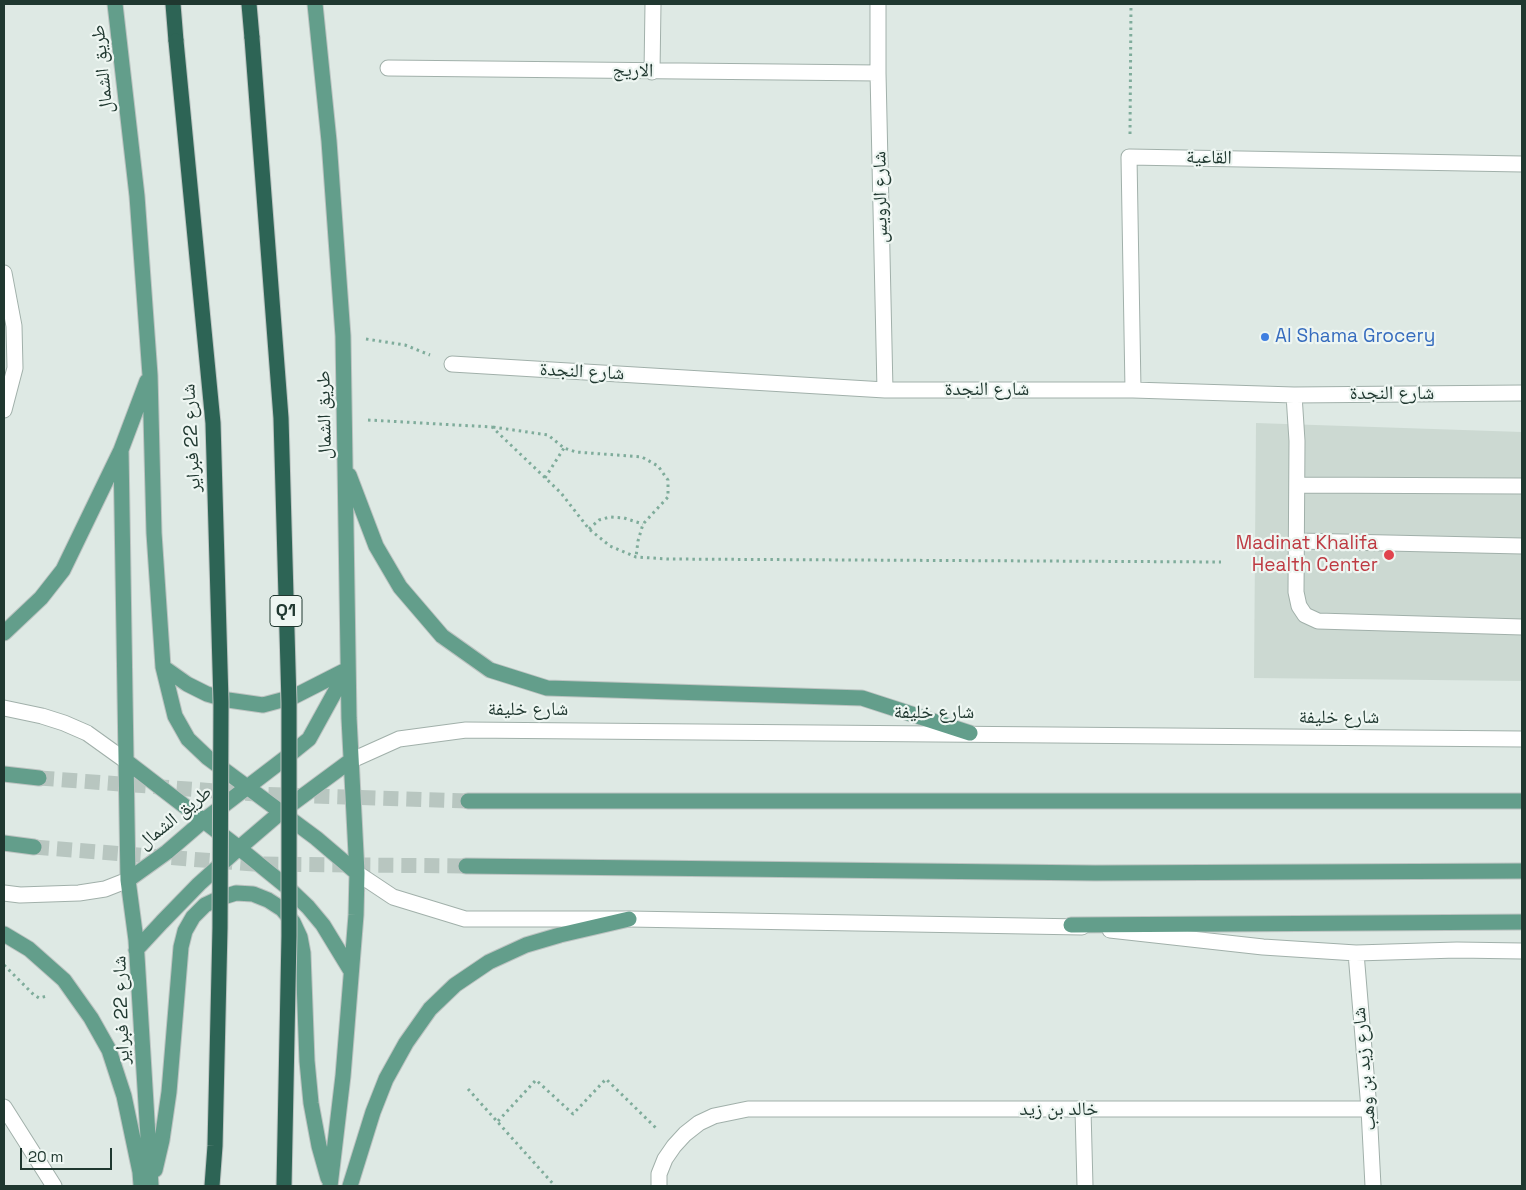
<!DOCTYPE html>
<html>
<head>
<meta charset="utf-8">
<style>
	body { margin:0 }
	#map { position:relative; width:1526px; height:1190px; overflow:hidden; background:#dee9e4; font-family:"Space Grotesk",sans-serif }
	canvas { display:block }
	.frame { position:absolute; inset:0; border:5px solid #203830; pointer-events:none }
	.scale { position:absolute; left:20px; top:1148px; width:92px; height:22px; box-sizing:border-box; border:2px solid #203830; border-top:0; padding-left:6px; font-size:15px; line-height:18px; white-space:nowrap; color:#203830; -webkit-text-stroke:4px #eef6f2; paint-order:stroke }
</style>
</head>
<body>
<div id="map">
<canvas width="1526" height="1190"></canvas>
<div class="frame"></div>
<div class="scale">20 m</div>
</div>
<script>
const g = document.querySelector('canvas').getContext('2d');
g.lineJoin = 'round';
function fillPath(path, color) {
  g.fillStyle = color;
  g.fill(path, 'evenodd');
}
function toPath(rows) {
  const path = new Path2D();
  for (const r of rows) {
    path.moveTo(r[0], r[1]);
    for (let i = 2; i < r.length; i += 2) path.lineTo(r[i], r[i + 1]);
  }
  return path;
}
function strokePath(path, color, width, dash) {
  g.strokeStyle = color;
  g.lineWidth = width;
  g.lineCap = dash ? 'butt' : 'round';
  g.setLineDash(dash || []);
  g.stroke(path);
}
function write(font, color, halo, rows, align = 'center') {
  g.font = font + ' "Space Grotesk","Noto Naskh Arabic",sans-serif';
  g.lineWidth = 4.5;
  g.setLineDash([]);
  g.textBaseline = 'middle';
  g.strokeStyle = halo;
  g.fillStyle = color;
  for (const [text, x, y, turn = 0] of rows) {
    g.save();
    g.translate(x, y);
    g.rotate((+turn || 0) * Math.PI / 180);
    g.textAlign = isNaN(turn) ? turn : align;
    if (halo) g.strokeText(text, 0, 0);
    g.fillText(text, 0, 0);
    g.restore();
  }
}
fillPath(toPath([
	[1256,423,1522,432,1522,681,1254,678]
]), '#ccd9d2');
strokePath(toPath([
	[39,778,256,794,468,801],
	[34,847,254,864,466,866]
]), '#b8c6c0', 15, [15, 8]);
const minor = toPath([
	[878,4,878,73,885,390],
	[388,68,878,73],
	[652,72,653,4],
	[4,273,14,326,15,368,4,410],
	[452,364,885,390,1133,390,1294,395,1522,393],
	[1133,390,1129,157,1522,164],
	[1294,395,1297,441,1296,592,1299,606,1305,615,1318,621,1522,627],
	[1298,485,1522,486],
	[1298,541,1522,546],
	[4,708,42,716,64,723,87,733,126,761],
	[350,761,399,739,466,730,1522,739],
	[357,873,393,897,465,919,629,919,1082,927],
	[4,893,20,895,79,893,105,889,128,880],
	[1110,930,1263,947,1356,953,1457,950,1522,951],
	[1356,953,1369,1109,1373,1186],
	[4,1107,54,1186],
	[1083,1110,1085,1186],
	[659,1186,659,1174,665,1159,674,1146,685,1134,699,1123,714,1116,748,1109,1369,1109]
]);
const major = toPath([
	[115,4,137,196,150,375,154,533,163,667,175,716,188,739,208,758,316,838,357,873],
	[315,4,329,141,343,336,349,718,357,873,356,915,343,1076,330,1186],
	[121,450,128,880,136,940,151,1186],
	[349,475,376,546,400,587,442,636,490,670,547,688,862,698,970,733],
	[4,633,41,598,63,570,121,450,147,381],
	[163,667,187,684,207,694,228,700,263,705,293,697,348,669],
	[126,761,239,848,287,887,308,907,323,925,351,971],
	[4,774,39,778],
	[468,801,1522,801],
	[4,843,34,847],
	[466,866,1095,873,1522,871],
	[128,880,167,852,203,821,288,756,309,739,347,670],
	[1071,925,1522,922],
	[4,934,29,949,64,980,91,1018,109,1050,124,1096,140,1172,141,1185],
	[136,950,162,922,199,884,239,848,281,812,350,761],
	[155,1170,162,1140,169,1092,181,947,185,931,193,917,205,905,220,898,236,893,253,894,268,900,282,909,293,922,300,937,303,953,307,1061,311,1103,319,1146,328,1178],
	[350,1186,373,1112,386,1079,406,1043,430,1009,455,985,489,962,526,945,560,935,629,919]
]);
const highway = toPath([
	[173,4,176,41],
	[249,4,252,38]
]);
strokePath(minor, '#a1b0aa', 17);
strokePath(major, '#bcc3c1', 17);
strokePath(highway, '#bcc3c1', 17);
strokePath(toPath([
	[1130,134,1131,4],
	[366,339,405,345,430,355],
	[368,420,492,427,561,493,589,529,610,546,636,557,668,559,1221,562],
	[493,427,548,435,564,448,576,452,642,457,658,466,668,480,668,497,643,524,638,541,636,557],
	[545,478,564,448],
	[589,529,599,520,610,517,624,518,643,524],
	[4,965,34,995,39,998,47,996],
	[468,1089,555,1186],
	[498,1121,536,1080,573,1114,606,1079,657,1129]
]), '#7fac9b', 3, [2.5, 4]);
strokePath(minor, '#fff', 15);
strokePath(major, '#639e8b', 15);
strokePath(highway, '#2d6455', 15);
const highwayBridge = toPath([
	[252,38,281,418,289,703,289,936,284,1186],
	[176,41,213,423,221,702,220,928,215,1146,212,1186]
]);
strokePath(highwayBridge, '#bcc3c1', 17, []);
strokePath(highwayBridge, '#2d6455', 15);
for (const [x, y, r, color] of [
	[1265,337,5,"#3f7fe0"],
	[1389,555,6,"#e0444e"]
]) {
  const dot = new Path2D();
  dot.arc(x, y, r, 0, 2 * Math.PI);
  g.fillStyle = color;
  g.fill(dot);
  strokePath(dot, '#eef6f2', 2);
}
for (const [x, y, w] of [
	[286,611,32]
]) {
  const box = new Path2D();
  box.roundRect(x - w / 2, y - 15.5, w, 31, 4);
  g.fillStyle = '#eef6f2';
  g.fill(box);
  strokePath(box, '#203830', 1);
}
write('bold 18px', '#203830', null, [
	["Q1",286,611]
]);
write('19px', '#203830', '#eef6f2', [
	["طريق الشمال",103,69,-96],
	["الاريج",633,71,1],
	["القاعية",1209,158,1],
	["شارع الرويس",881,197,-91],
	["شارع النجدة",582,372,3],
	["شارع النجدة",987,390],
	["شارع النجدة",1392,394],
	["طريق الشمال",325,415,-91],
	["شارع 22 فبراير",192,438,-93],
	["شارع خليفة",528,710],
	["شارع خليفة",934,713],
	["شارع خليفة",1339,718],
	["طريق الشمال",175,818,-39],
	["شارع 22 فبراير",122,1010,-92],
	["شارع زيد بن وهب",1365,1069,-95],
	["خالد بن زيد",1059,1110]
]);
write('19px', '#366cbe', '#eef6f2', [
	["Al Shama Grocery",1275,337]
], 'left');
write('19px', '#be3a42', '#eef6f2', [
	["Madinat Khalifa",1378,544],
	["Health Center",1378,566]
], 'right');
</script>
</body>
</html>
